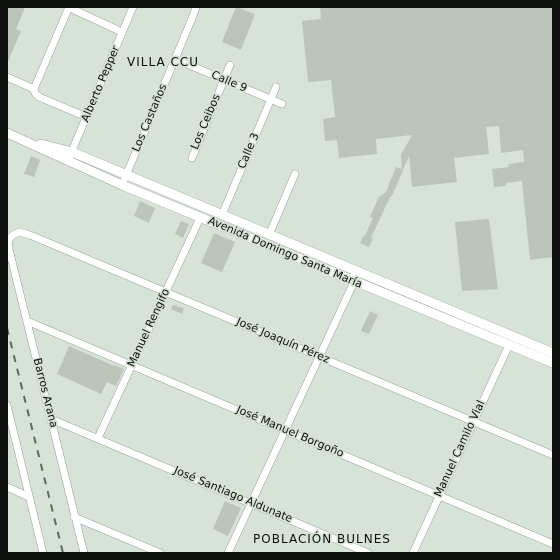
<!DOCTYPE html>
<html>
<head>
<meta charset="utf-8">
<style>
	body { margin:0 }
	#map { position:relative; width:560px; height:560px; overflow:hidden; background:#d8e3d7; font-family:"DejaVu Sans",sans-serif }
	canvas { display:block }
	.frame { position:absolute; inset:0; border:8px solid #0e110d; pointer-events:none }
</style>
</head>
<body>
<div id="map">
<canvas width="560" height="560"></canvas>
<div class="frame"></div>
</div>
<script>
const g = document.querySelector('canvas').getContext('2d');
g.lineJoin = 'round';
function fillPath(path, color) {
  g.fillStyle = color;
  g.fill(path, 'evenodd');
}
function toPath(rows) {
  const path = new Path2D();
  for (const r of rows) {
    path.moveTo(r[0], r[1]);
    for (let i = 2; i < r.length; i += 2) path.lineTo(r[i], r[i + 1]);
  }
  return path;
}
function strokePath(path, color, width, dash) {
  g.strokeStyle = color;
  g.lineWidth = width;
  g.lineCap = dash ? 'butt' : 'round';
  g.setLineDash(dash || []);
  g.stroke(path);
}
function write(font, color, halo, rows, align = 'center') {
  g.font = font + ' "DejaVu Sans",sans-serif';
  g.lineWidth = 3.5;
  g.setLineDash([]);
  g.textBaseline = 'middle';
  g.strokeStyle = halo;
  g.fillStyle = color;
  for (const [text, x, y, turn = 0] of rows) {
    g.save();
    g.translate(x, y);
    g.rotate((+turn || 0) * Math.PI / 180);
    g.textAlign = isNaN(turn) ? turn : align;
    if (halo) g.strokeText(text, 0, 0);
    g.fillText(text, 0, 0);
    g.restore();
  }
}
fillPath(toPath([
	[7,7,25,7,16,29,21,31,7,64],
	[236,7,255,14,241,50,222,42],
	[320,7,553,7,553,257,530,260,522,181,506,183,506,186,494,187,492,169,509,167,508,164,524,162,523,150,501,153,499,126,486,127,489,154,454,158,457,182,412,187,409,156,392,196,390,197,371,238,373,239,369,247,360,243,364,235,365,236,373,218,370,217,379,197,386,192,396,167,402,169,401,155,412,135,376,139,377,154,339,158,337,140,325,141,323,119,335,117,331,80,308,82,302,21,321,19],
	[31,156,40,160,34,177,24,174],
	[140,201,155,208,149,223,134,216],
	[489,219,498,289,462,291,455,222],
	[181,221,189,224,183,238,175,234],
	[214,233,235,242,222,272,201,263],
	[173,305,184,308,182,314,171,309],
	[370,311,378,315,369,334,361,331],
	[69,346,114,366,114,365,124,369,116,386,107,382,101,394,57,374],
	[225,501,241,508,228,536,213,529]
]), '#bbc5b9');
const street = toPath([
	[68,7,122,32],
	[175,59,282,104],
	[7,77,34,89],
	[34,89,69,7],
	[34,89,35,93,39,97,87,117],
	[192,158,230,65],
	[68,160,133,7],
	[122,185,193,16,196,7],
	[222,215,276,87],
	[269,235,295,174],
	[27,321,553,544],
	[7,405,43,553],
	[51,419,368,553],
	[98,438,200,218],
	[7,487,29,497],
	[74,517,160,553],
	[84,553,9,249,8,242,10,238,13,235,19,232,30,235,553,455],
	[228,553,354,282,352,277],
	[413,553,509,345]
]);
const secondary = toPath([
	[7,133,122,185,553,363],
	[41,144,72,152,553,353]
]);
strokePath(street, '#97a296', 8);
strokePath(secondary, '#97a296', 10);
strokePath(street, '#fff', 7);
strokePath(secondary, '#fff', 9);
strokePath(toPath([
	[7,328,63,553]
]), '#616860', 2, [7, 7]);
write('11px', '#0e110d', '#d8e3d7', [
	["Calle 9",229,82,23],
	["Alberto Pepper",101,84,-67],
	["Los Castaños",150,118,-67],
	["Los Ceibos",206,122,-67],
	["Calle 3",249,151,-67],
	["Avenida Domingo Santa María",285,253,23],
	["Manuel Rengifo",149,328,-65],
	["José Joaquín Pérez",283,341,23],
	["Barros Arana",45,393,76],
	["José Manuel Borgoño",290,432,23],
	["Manuel Camilo Vial",460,449,-65],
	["José Santiago Aldunate",233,495,23]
]);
g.letterSpacing = '1px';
write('12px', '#0e110d', '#d8e3d7', [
	["VILLA CCU",163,63],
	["POBLACIÓN BULNES",322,540]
]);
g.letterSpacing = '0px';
</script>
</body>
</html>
